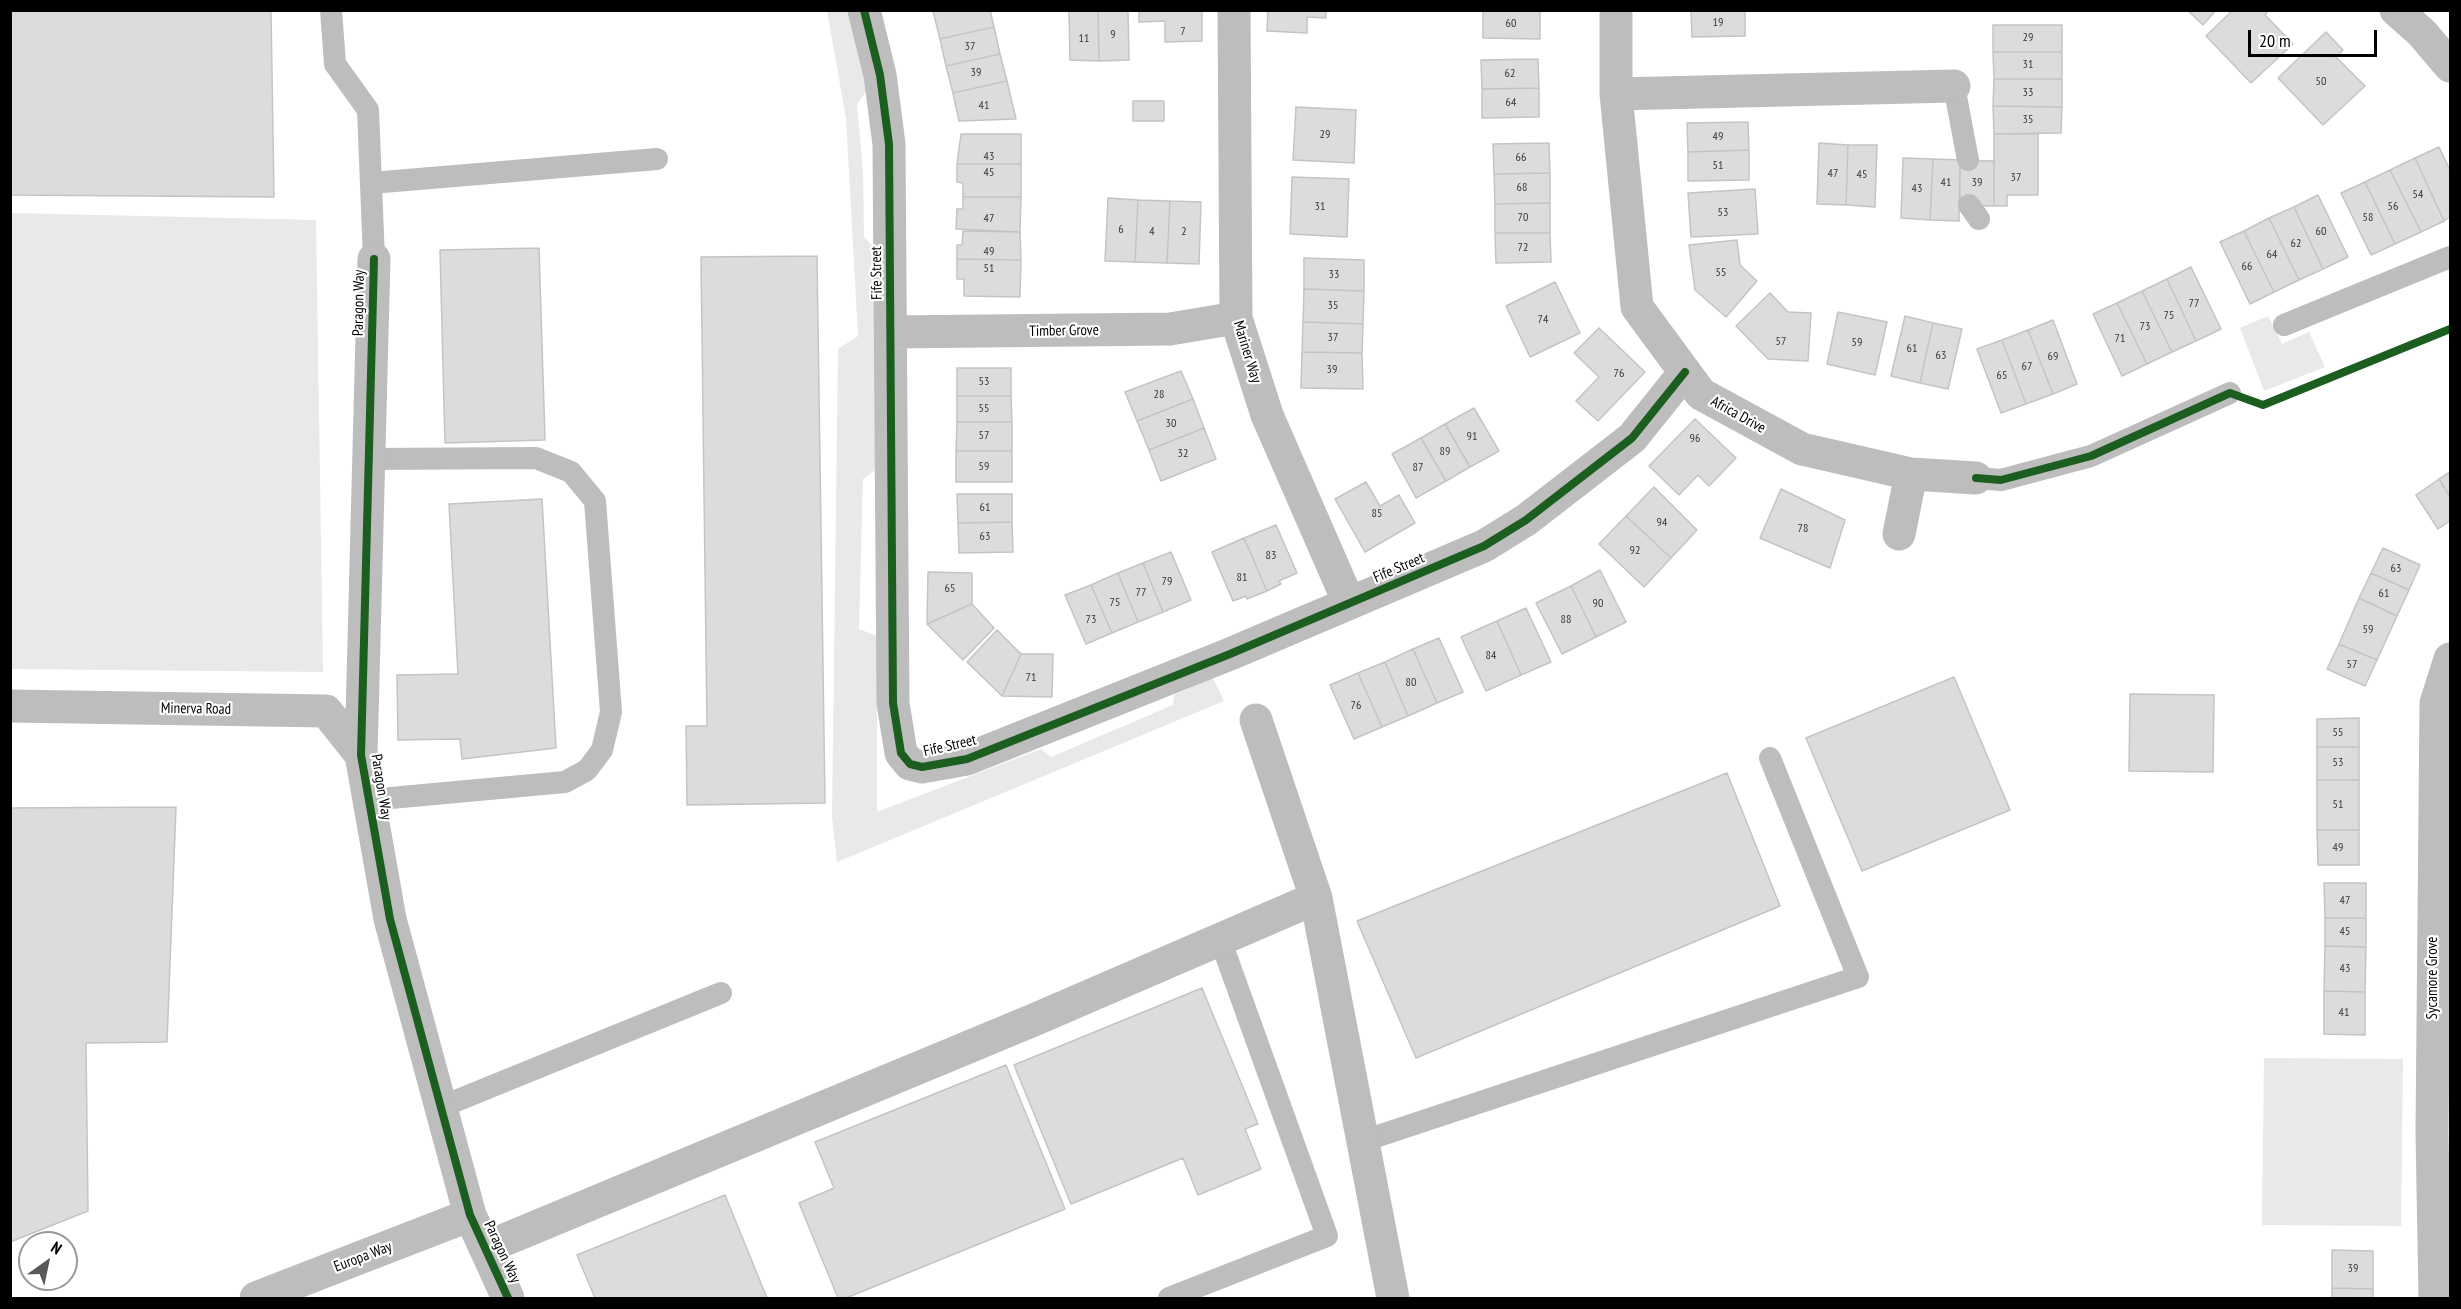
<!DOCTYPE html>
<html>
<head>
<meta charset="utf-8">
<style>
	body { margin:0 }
	#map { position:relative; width:2461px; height:1309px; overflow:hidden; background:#fff; font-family:"PT Sans Narrow",sans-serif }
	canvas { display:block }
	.frame { position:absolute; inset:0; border:12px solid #000; pointer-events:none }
	.north { position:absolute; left:18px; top:1231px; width:60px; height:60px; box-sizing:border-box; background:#fff; border:2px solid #999; border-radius:50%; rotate:33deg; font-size:16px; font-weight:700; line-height:24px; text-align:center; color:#000 }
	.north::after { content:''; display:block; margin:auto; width:21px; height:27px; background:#595959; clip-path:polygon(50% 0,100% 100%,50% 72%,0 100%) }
	.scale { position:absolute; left:2248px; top:30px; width:129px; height:27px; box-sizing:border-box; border:3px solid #000; border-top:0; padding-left:8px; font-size:18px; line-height:21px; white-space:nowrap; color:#000; -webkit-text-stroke:4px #fff; paint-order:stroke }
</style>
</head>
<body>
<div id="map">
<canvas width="2461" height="1309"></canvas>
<div class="frame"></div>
<div class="north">N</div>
<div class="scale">20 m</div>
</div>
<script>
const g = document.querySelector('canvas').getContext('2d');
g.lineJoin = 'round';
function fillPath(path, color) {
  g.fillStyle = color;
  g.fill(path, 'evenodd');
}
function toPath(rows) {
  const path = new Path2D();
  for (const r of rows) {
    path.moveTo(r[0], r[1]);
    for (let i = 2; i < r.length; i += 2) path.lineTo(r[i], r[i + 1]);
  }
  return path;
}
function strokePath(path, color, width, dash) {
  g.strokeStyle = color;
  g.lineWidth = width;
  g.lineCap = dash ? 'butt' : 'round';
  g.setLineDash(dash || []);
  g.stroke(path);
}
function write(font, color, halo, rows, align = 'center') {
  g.font = font + ' "PT Sans Narrow",sans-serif';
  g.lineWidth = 4.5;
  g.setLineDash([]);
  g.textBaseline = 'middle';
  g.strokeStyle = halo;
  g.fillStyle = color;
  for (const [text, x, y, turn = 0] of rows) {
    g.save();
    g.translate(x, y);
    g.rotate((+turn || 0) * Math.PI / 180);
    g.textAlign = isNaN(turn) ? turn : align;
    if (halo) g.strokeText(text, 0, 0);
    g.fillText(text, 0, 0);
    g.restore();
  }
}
fillPath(toPath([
	[827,11,849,11,867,90,857,104,863,171,864,237,875,248,877,469,863,479,859,629,877,636,877,812,1041,749,1051,757,1173,705,1174,695,1213,678,1224,701,837,862,832,816,838,349,858,336,846,118],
	[11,213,316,220,323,672,11,669],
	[2268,316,2282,344,2309,332,2325,367,2264,391,2240,328],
	[2264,1058,2403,1059,2401,1226,2262,1225]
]), '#e9e9e9');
const building = toPath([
	[10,10,271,10,274,197,10,195,10,10],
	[990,10,994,27,940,39,933,11,990,10],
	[1069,10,1098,10,1099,61,1070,60,1069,10],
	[1098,10,1128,10,1129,60,1099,61,1098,10],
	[1139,10,1202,10,1202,41,1165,42,1165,21,1139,22,1139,10],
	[1268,10,1326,10,1326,18,1307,17,1307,33,1267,31,1268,10],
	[1483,10,1540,10,1540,39,1483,38,1483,10],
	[1691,10,1745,10,1745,36,1692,37,1691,10],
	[2187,10,2216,10,2203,25,2187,10],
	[2233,10,2269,10,2265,15,2293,44,2251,83,2206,36,2233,10],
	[1993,25,2062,25,2062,52,1993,52,1993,25],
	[994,27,1000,54,946,66,940,39,994,27],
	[2326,32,2343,50,2336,57,2365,86,2323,125,2278,78,2326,32],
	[1993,52,2062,52,2062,79,1994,79,1993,52],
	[1000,54,1007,81,953,93,946,66,1000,54],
	[1538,59,1539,88,1482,89,1481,60,1538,59],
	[1994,79,2062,79,2062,107,1993,106,1994,79],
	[1007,81,1016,119,959,121,953,93,1007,81],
	[1539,88,1539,117,1482,118,1482,89,1539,88],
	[1133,101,1164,101,1164,121,1133,121,1133,101],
	[1993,106,2062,107,2061,133,1994,134,1993,106],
	[1296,107,1356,110,1354,163,1293,160,1296,107],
	[1748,122,1749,150,1688,152,1687,123,1748,122],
	[961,134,1021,134,1021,164,957,164,961,134],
	[1994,134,2038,134,2038,195,2007,195,2007,206,1994,206,1994,134],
	[1549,143,1550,173,1494,174,1493,144,1549,143],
	[1819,143,1848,145,1846,205,1817,204,1819,143],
	[1848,145,1877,145,1875,207,1846,205,1848,145],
	[2439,147,2450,170,2450,217,2444,221,2415,158,2439,147],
	[1749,150,1749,180,1688,181,1688,152,1749,150],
	[1903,158,1933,159,1930,220,1901,218,1903,158],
	[2415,158,2444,221,2421,232,2390,170,2415,158],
	[1933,159,1960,160,1959,221,1930,220,1933,159],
	[1960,160,1994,161,1994,206,1960,206,1960,160],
	[957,164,1021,164,1021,197,963,197,963,183,957,182,957,164],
	[2390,170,2421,232,2395,244,2365,182,2390,170],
	[1550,173,1550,203,1495,204,1494,174,1550,173],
	[1292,177,1349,179,1347,237,1290,234,1292,177],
	[2365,182,2395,244,2371,255,2341,193,2365,182],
	[1755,189,1758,234,1691,237,1688,193,1755,189],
	[2318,195,2348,257,2323,269,2294,207,2318,195],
	[963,197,1021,197,1020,232,956,229,957,209,963,209,963,197],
	[1108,198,1138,200,1135,262,1105,261,1108,198],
	[1138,200,1170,201,1167,263,1135,262,1138,200],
	[1170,201,1201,202,1199,264,1167,263,1170,201],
	[1550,203,1550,233,1495,233,1495,204,1550,203],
	[2294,207,2323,269,2299,280,2269,218,2294,207],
	[2269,218,2299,280,2274,292,2244,231,2269,218],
	[963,231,1020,232,1021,260,957,259,957,245,962,245,963,231],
	[2244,231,2274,292,2250,304,2220,242,2244,231],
	[1495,233,1550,233,1551,262,1496,263,1495,233],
	[1737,240,1740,265,1757,281,1726,317,1695,290,1689,245,1737,240],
	[539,248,545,440,445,443,440,250,539,248],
	[817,256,825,803,687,805,686,726,707,726,701,257,817,256],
	[1304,258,1364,260,1364,291,1304,289,1304,258],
	[957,259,1021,260,1020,297,964,296,964,279,957,279,957,259],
	[2191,267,2221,329,2196,341,2167,279,2191,267],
	[2167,279,2196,341,2172,352,2142,291,2167,279],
	[1555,282,1580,333,1530,357,1506,306,1555,282],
	[1304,289,1364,291,1363,324,1303,322,1304,289],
	[2142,291,2172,352,2147,364,2117,303,2142,291],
	[1770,293,1788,312,1811,313,1808,361,1768,359,1736,326,1770,293],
	[2117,303,2147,364,2122,376,2093,314,2117,303],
	[1838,312,1887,322,1875,375,1827,364,1838,312],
	[1905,316,1933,323,1920,383,1891,376,1905,316],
	[2053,320,2077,384,2053,394,2028,330,2053,320],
	[1303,322,1363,324,1362,353,1302,352,1303,322],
	[1933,323,1962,329,1948,389,1920,383,1933,323],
	[1599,328,1645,372,1598,421,1576,401,1599,377,1574,353,1599,328],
	[2028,330,2053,394,2026,404,2002,340,2028,330],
	[2002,340,2026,404,2001,413,1977,349,2002,340],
	[1302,352,1362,353,1363,389,1301,388,1302,352],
	[957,368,1011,368,1011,396,957,396,957,368],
	[1181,371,1193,399,1137,421,1125,392,1181,371],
	[957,396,1011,396,1012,422,957,422,957,396],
	[1193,399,1204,428,1149,450,1137,421,1193,399],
	[1474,408,1499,451,1470,467,1445,424,1474,408],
	[1695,419,1736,458,1709,486,1698,475,1679,495,1649,466,1695,419],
	[957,422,1012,422,1012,451,956,451,957,422],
	[1445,424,1470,467,1446,481,1421,438,1445,424],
	[1204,428,1216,459,1161,481,1149,450,1204,428],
	[1421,438,1446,481,1416,498,1392,454,1421,438],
	[956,451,1012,451,1012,482,956,482,956,451],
	[2450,472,2450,497,2439,479,2450,472],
	[2439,479,2450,497,2450,521,2438,529,2416,495,2439,479],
	[1366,482,1380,506,1399,495,1415,523,1365,552,1335,499,1366,482],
	[1654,487,1697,530,1671,558,1626,516,1654,487],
	[1781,489,1845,520,1830,568,1760,538,1781,489],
	[957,494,1012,494,1012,522,958,523,957,494],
	[542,499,556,748,462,759,460,739,398,740,397,675,458,674,449,504,542,499],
	[1626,516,1671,558,1644,587,1599,544,1626,516],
	[1012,522,1013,552,959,553,958,523,1012,522],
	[1276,525,1297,573,1279,581,1281,584,1267,591,1244,538,1276,525],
	[1244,538,1267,591,1247,599,1246,596,1233,601,1212,552,1244,538],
	[2383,548,2420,565,2409,590,2371,573,2383,548],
	[1171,552,1191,600,1163,612,1143,563,1171,552],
	[1143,563,1163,612,1138,622,1118,573,1143,563],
	[1600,570,1626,622,1596,637,1571,586,1600,570],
	[928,572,972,573,972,604,927,624,928,572],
	[1118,573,1138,622,1112,633,1091,585,1118,573],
	[2371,573,2409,590,2397,616,2359,598,2371,573],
	[1091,585,1112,633,1086,644,1065,595,1091,585],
	[1571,586,1596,637,1562,654,1536,603,1571,586],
	[2359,598,2397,616,2377,660,2339,644,2359,598],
	[972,604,994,628,963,660,927,624,972,604],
	[1526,608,1551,662,1521,675,1497,621,1526,608],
	[1497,621,1521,675,1486,691,1461,637,1497,621],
	[997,630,1021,654,1002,696,967,662,997,630],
	[1439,638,1463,692,1437,703,1413,649,1439,638],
	[2339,644,2377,660,2365,686,2327,669,2339,644],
	[1413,649,1437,703,1408,716,1385,662,1413,649],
	[1021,654,1053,654,1052,697,1002,696,1021,654],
	[1385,662,1408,716,1382,727,1358,673,1385,662],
	[1358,673,1382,727,1354,739,1330,685,1358,673],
	[1954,677,2010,810,1862,871,1806,738,1954,677],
	[2130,694,2214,695,2213,772,2129,771,2130,694],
	[2359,718,2359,747,2317,747,2317,719,2359,718],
	[2317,747,2359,747,2359,780,2317,780,2317,747],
	[1727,773,1780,906,1416,1058,1357,921,1727,773],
	[2317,780,2359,780,2359,830,2317,830,2317,780],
	[176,807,167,1042,86,1043,88,1211,10,1242,10,808,176,807],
	[2317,830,2359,830,2359,865,2318,865,2317,830],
	[2324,883,2366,883,2366,918,2325,918,2324,883],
	[2325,918,2366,918,2366,947,2325,946,2325,918],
	[2325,946,2366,947,2365,992,2324,991,2325,946],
	[1202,988,1258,1124,1245,1129,1261,1169,1198,1195,1183,1158,1071,1204,1014,1065,1202,988],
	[2324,991,2365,992,2365,1035,2324,1034,2324,991],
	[1006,1065,1065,1209,846,1298,838,1298,799,1203,834,1188,815,1142,1006,1065],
	[725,1195,767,1298,595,1298,577,1255,725,1195],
	[2332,1250,2373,1251,2373,1289,2332,1288,2332,1250],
	[2332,1288,2373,1289,2373,1298,2332,1298,2332,1288]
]);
fillPath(building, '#dcdcdc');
strokePath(building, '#c4c4c4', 1.5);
strokePath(toPath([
	[331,10,335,64,368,110,374,259],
	[1954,86,1968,160],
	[371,183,657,159],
	[1969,205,1979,219],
	[2284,325,2450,257],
	[369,459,536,458,571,472,595,501,611,712,602,750,587,770,565,782,369,800],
	[1976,478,2001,480,2091,456,2230,393],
	[441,1107,721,993],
	[1363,1141,1858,977,1770,758],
	[1169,1298,1327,1236,1220,939]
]), '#bdbdbd', 22);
strokePath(toPath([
	[864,10,880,75,889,144,893,703,901,753,910,764,922,767,967,759,1230,654,1484,546,1526,520,1632,438,1685,372],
	[1234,10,1236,318,1267,415,1349,603],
	[1616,10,1616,94,1637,307,1701,394,1802,449,1911,474,1976,478],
	[2396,10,2422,33,2450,66],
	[1616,94,1954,86],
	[374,259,361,755,390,919,470,1215,508,1298],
	[891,332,1170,329,1236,318],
	[1899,534,1911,474],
	[10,706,326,711,361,755],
	[1256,720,1316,898,1393,1298],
	[485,1248,1036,1019,1316,898],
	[256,1298,470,1215],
	[2435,1298,2432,1132,2436,703,2450,659]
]), '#bdbdbd', 33);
strokePath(toPath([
	[864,10,880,75,889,144,893,703,901,753,910,764,922,767,967,759,1230,654,1484,546,1526,520,1632,438,1685,372],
	[374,259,361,755,390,919,470,1215,508,1298],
	[1976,478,2001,480,2091,456,2230,393,2263,405,2450,329]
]), '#1b5e20', 8);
write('12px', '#373737', null, [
	["19",1718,23],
	["60",1511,24],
	["7",1183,32],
	["9",1113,35],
	["29",2028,38],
	["11",1084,39],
	["37",970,47],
	["31",2028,65],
	["39",976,73],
	["62",1510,74],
	["50",2321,82],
	["33",2028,93],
	["64",1511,103],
	["41",984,106],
	["35",2028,120],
	["29",1325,135],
	["49",1718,137],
	["43",989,157],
	["66",1521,158],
	["51",1718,166],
	["45",989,173],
	["47",1833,174],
	["45",1862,175],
	["37",2016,178],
	["41",1946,183],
	["39",1977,183],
	["68",1522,188],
	["43",1917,189],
	["54",2418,195],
	["31",1320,207],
	["56",2393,207],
	["53",1723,213],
	["70",1523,218],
	["58",2368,218],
	["47",989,219],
	["6",1121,230],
	["4",1152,232],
	["2",1184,232],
	["60",2321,232],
	["62",2296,244],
	["72",1523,248],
	["49",989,252],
	["64",2272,255],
	["66",2247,267],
	["51",989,269],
	["55",1721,273],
	["33",1334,275],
	["77",2194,304],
	["35",1333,306],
	["75",2169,316],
	["74",1543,320],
	["73",2145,327],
	["37",1333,338],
	["71",2120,339],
	["57",1781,342],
	["59",1857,343],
	["61",1912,349],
	["63",1941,356],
	["69",2053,357],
	["67",2027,367],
	["39",1332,370],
	["76",1619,374],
	["65",2002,376],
	["53",984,382],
	["28",1159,395],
	["55",984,409],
	["30",1171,424],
	["57",984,436],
	["91",1472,437],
	["96",1695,439],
	["89",1445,452],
	["32",1183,454],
	["59",984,467],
	["87",1418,468],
	["61",985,508],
	["85",1377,514],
	["94",1662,523],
	["78",1803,529],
	["63",985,537],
	["92",1635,551],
	["83",1271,556],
	["63",2396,569],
	["81",1242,578],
	["79",1167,582],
	["65",950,589],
	["77",1141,593],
	["61",2384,594],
	["75",1115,603],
	["90",1598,604],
	["73",1091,620],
	["88",1566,620],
	["59",2368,630],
	["84",1491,656],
	["57",2352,665],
	["71",1031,678],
	["80",1411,683],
	["76",1356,706],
	["55",2338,733],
	["53",2338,763],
	["51",2338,805],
	["49",2338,848],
	["47",2345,901],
	["45",2345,932],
	["43",2345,969],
	["41",2344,1013],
	["39",2353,1269]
]);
write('15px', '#000', '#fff', [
	["Fife Street",877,273,-91],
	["Paragon Way",359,303,-89],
	["Timber Grove",1064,331,-1],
	["Mariner Way",1247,352,73],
	["Africa Drive",1738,415,29],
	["Fife Street",1399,568,-23],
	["Minerva Road",196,709,1],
	["Fife Street",950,746,-13],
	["Paragon Way",381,787,81],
	["Sycamore Grove",2433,978,-90],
	["Paragon Way",502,1252,65],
	["Europa Way",363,1257,-21]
]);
</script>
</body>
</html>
